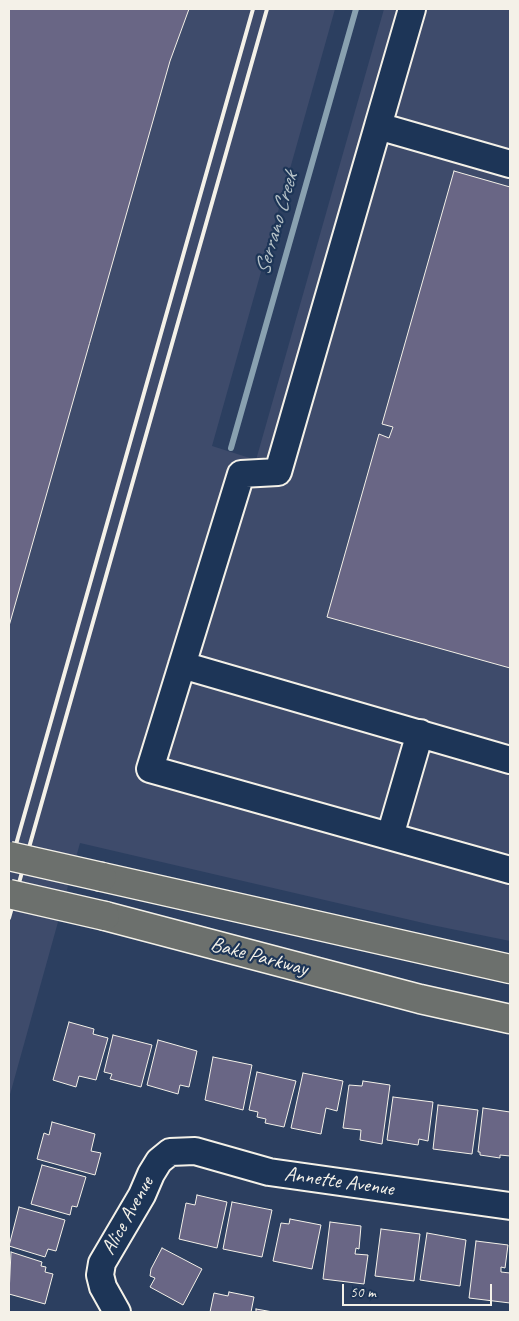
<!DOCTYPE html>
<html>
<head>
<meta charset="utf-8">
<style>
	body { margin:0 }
	#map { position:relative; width:519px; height:1321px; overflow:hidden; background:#2c3f60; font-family:Caveat,sans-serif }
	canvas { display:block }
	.frame { position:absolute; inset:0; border:10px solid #f4f1e8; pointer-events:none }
	.scale { position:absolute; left:342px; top:1284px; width:150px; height:22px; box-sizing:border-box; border:2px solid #f4f1e8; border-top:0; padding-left:6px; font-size:15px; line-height:18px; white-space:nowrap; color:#f4f1e8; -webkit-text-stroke:4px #1d3557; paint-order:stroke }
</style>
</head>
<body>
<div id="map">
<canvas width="519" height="1321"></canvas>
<div class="frame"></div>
<div class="scale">50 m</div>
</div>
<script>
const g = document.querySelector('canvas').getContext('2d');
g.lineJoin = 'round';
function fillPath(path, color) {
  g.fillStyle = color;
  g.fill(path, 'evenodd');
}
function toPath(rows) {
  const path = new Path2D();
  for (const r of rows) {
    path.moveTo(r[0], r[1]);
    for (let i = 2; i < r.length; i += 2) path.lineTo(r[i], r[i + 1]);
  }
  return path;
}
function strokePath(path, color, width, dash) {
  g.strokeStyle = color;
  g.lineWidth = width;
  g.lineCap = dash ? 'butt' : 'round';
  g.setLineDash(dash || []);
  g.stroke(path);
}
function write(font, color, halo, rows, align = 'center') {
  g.font = font + ' Caveat,sans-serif';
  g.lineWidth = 4.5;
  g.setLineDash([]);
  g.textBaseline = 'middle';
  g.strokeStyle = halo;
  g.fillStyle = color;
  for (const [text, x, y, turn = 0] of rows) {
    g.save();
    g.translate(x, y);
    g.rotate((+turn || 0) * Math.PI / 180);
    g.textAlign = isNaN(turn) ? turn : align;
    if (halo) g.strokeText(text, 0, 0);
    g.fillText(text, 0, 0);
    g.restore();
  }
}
fillPath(toPath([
	[9,9,335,9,212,446,256,460,384,9,510,9,510,941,432,925,80,843,9,1098]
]), '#3e4b6b');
strokePath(toPath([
	[231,448,356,9]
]), '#89a1b0', 6);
const building = toPath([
	[9,9,189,9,170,61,9,626,9,9],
	[454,171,510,187,510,668,327,617,379,434,389,438,393,427,382,424,454,171],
	[69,1022,94,1029,93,1034,108,1038,96,1080,79,1076,76,1087,53,1080,69,1022],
	[113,1035,152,1045,141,1087,110,1079,112,1074,104,1072,113,1035],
	[158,1040,197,1051,189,1087,180,1085,178,1094,147,1085,158,1040],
	[213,1057,252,1065,243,1110,205,1100,213,1057],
	[257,1072,296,1081,284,1127,265,1123,266,1119,257,1117,258,1112,249,1110,257,1072],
	[303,1073,343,1081,337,1111,326,1108,321,1134,291,1128,303,1073],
	[363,1081,390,1085,382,1144,360,1140,361,1130,343,1128,349,1085,362,1086,363,1081],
	[393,1097,433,1102,428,1141,419,1139,418,1145,387,1140,393,1097],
	[438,1105,478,1110,472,1154,433,1149,438,1105],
	[483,1108,510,1112,510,1156,500,1155,500,1158,480,1155,480,1152,478,1152,483,1108],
	[52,1122,95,1134,91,1151,101,1153,95,1175,37,1159,44,1133,49,1135,52,1122],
	[42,1165,86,1177,77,1207,72,1206,70,1215,31,1204,42,1165],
	[197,1195,227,1202,217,1248,179,1239,186,1203,195,1205,197,1195],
	[232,1202,272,1210,262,1257,223,1249,232,1202],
	[19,1207,65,1220,56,1251,48,1249,45,1257,9,1246,19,1207],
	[290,1219,321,1225,312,1269,273,1261,281,1223,289,1224,290,1219],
	[330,1222,361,1226,359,1249,356,1248,355,1254,368,1255,364,1284,323,1279,330,1222],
	[381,1229,420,1234,414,1281,375,1276,381,1229],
	[427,1233,466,1240,460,1286,420,1280,427,1233],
	[476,1241,508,1245,505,1268,501,1267,501,1272,510,1273,510,1303,469,1298,476,1241],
	[162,1248,202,1269,183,1305,150,1287,155,1278,150,1276,151,1269,162,1248],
	[11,1252,42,1262,41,1266,46,1267,45,1272,53,1274,45,1304,9,1294,11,1252],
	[229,1292,254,1297,251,1312,210,1312,214,1293,228,1296,229,1292],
	[256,1309,273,1312,256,1312,256,1309]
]);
fillPath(building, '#696685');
strokePath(building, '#f4f1e8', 1);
const minor = toPath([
	[378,126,412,9],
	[510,164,378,126,278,472,241,474,150,769,510,870],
	[182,665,510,760],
	[390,836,420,733],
	[117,1312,103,1287,100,1275,102,1263,142,1195,151,1174,159,1161,170,1152,195,1151,269,1172,510,1206]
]);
const major = toPath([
	[102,877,510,969],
	[105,916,420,999,510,1019]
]);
strokePath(minor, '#f4f1e8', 30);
strokePath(major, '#f4f1e8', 31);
strokePath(minor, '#1d3557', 26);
strokePath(major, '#6c706d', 28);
strokePath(toPath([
	[9,869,253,9],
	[9,918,267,9]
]), '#f4f1e8', 4);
const majorBridge = toPath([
	[9,856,102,877],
	[9,894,105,916]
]);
strokePath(majorBridge, '#f4f1e8', 31, []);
strokePath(majorBridge, '#6c706d', 28);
write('21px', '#f4f1e8', '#1d3557', [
	["Bake Parkway",259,957,15],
	["Annette Avenue",339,1182,8],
	["Alice Avenue",128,1216,-61]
]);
write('italic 22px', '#b6c2c7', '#1d3557', [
	["Serrano Creek",277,224,-74]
]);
</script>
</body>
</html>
